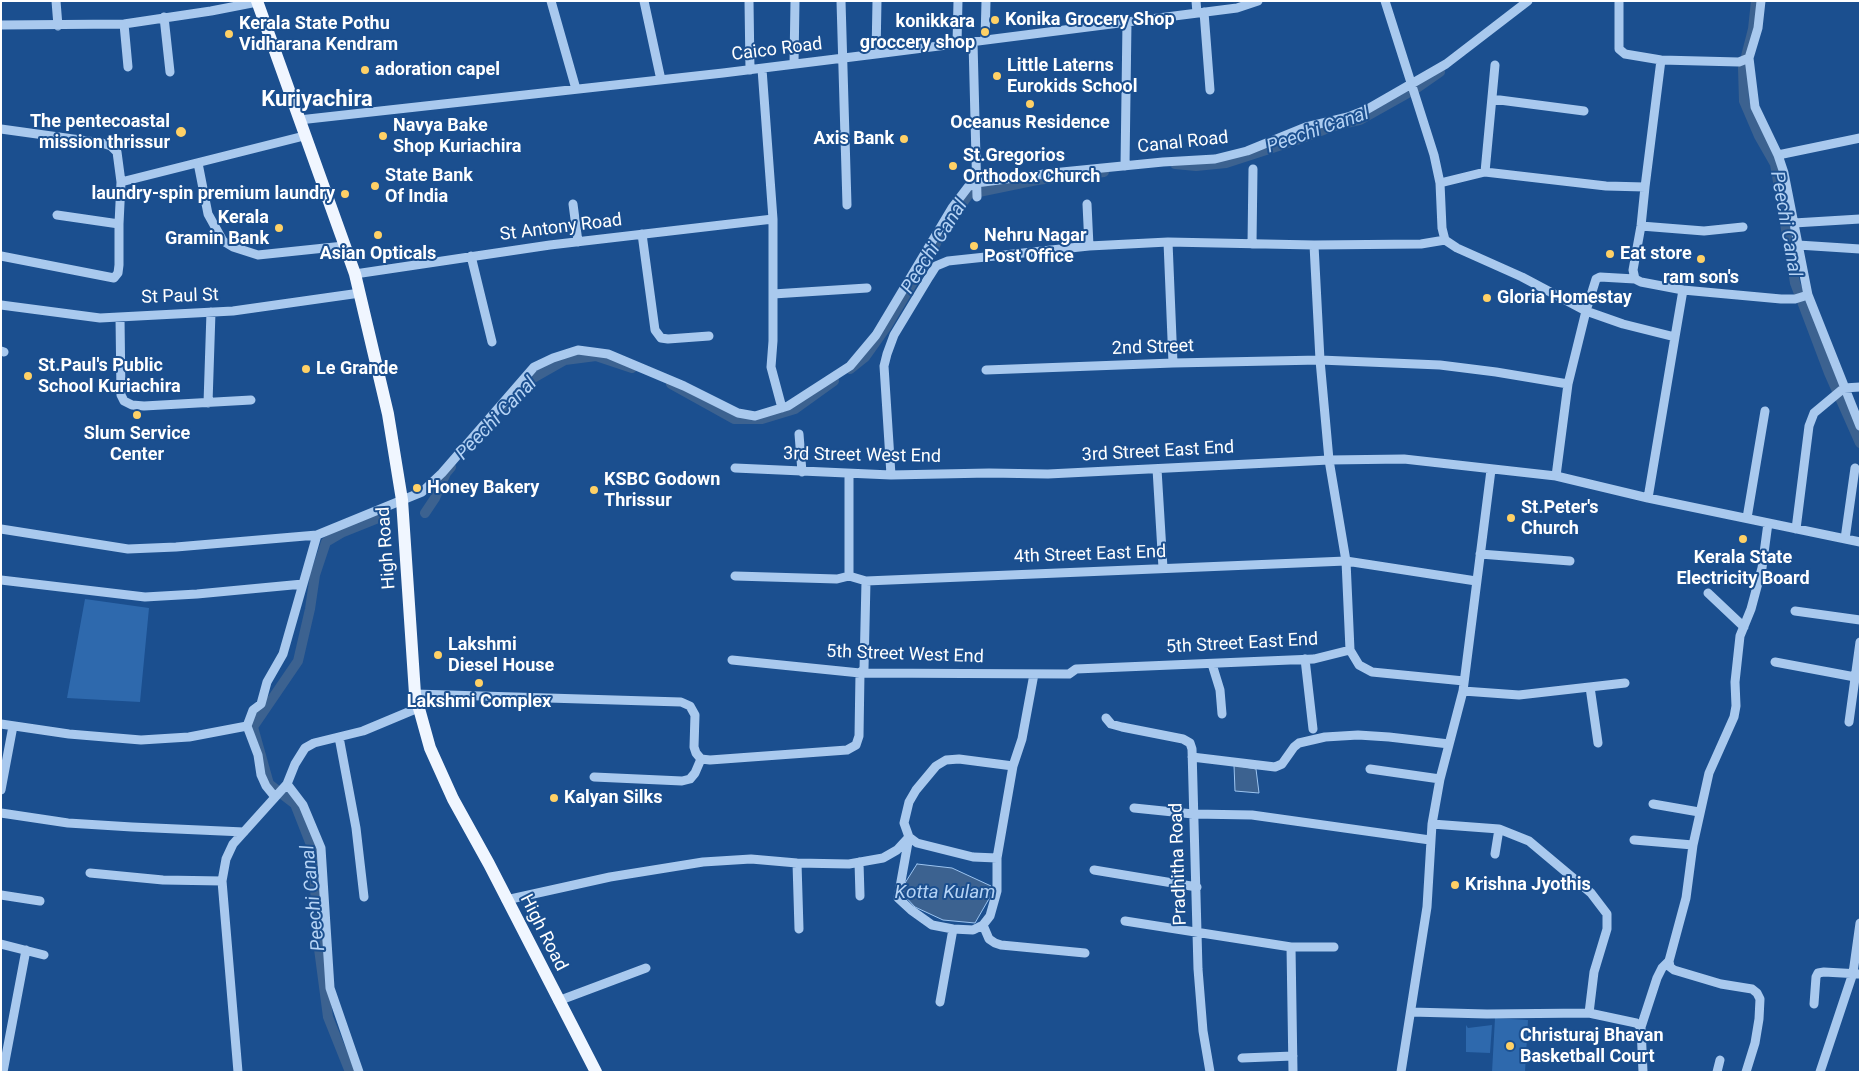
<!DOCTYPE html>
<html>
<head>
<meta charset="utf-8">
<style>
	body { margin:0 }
	#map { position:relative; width:1861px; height:1073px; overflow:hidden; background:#1b4f8f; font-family:Roboto,sans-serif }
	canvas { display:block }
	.frame { position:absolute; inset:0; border:2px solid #fff; pointer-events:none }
</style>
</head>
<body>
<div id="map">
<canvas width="1861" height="1073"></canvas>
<div class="frame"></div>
</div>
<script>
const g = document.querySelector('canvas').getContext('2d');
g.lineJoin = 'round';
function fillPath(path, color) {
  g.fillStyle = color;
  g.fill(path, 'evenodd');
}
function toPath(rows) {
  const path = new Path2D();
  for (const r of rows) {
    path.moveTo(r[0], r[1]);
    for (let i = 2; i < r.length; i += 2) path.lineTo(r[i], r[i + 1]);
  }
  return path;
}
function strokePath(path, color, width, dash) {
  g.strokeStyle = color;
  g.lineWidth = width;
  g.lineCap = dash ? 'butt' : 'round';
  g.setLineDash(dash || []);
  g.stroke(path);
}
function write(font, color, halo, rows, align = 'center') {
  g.font = font + ' Roboto,sans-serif';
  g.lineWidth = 4;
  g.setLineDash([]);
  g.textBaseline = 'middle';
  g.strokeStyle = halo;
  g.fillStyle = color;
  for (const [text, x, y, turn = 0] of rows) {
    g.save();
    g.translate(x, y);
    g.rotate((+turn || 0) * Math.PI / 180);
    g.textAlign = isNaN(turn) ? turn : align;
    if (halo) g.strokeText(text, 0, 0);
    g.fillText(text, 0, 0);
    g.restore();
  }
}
fillPath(toPath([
	[85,599,149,608,140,702,67,698],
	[1495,1018,1528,1020,1525,1072,1492,1072],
	[1466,1025,1468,1028,1492,1025,1490,1053,1466,1052]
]), '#2e69ad');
const water = toPath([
	[1234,765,1256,769,1259,793,1235,791,1234,765],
	[917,864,952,868,991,886,990,897,975,923,943,920,915,907,900,891,917,864]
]);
fillPath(water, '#3c6290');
strokePath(water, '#9cc4f0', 1);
strokePath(toPath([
	[1756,1,1753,29,1743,68,1744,101,1759,136,1775,164,1795,283,1829,373,1860,443],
	[1175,164,1196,166,1226,163,1297,140,1331,127,1360,120,1417,88,1440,72],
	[850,369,865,357,887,326,922,267,928,261,939,237,969,194,1037,180,1104,172],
	[671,384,734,419,762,419,795,409,834,381],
	[505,406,528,381,565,360,596,356,632,368],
	[425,513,435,498,446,473,451,467],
	[350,1072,328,1017,318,941,313,850,295,804,269,784,253,727,298,661,310,609,315,575,326,542,343,532,378,518]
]), '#3c6290', 10);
strokePath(toPath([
	[56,1,58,26],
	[551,1,576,89],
	[644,1,661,80],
	[749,1,750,70],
	[841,1,847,205],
	[1196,1,1197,13],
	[1385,1,1434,155,1440,183,1442,228,1445,240],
	[1619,1,1619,49,1625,54,1661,60,1739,62,1749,58],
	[1204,12,1210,90],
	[164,17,170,72],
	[124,24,128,67],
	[1,25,124,24,211,11,257,2],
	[985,40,986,1],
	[973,42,977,197],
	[957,44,958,1],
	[876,54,877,1],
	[794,64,795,1],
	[1495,65,1485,172,1606,186,1645,187,1661,60],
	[762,69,773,219,773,341,771,367,782,408],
	[1492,99,1584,111],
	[299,120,723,73,876,54,1237,8,1258,1],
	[1,129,102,143,111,146,117,152,121,182,304,136],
	[1778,155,1860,138],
	[198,163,208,214,223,241,233,247,258,255,344,246],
	[1125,166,1127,22],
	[1440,183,1485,172],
	[1645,187,1641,226,1633,270,1635,279,1641,282,1683,290],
	[573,204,578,242],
	[1087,204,1089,246],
	[57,215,119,224],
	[1794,223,1860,219],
	[1641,226,1704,231,1743,227],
	[642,234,655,330,661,338,668,339,709,336],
	[1252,244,1253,169],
	[1798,245,1860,249],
	[1,256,114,278,118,273,119,265,119,224,121,182],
	[471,256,492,342],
	[355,274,550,245,773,219],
	[1635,279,1600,277,1596,279,1586,311,1623,324,1675,337,1683,290,1781,299,1795,299,1808,295,1784,173,1778,155,1755,107,1749,58,1758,28,1761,1],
	[773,294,867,288],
	[1808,295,1860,426],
	[1,305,100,318,233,311,360,293],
	[120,317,121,395,124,401,132,405,144,406,251,400],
	[1,351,4,352],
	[986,370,1173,363,1320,360,1440,365,1496,372,1568,384,1586,311,1522,277,1457,248,1445,240,1421,244,1314,245],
	[208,403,211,312],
	[799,434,802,472],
	[735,468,891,475,989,473,1048,474,1329,460,1404,459,1556,476,1648,498,1860,542],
	[1157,469,1163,568],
	[849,474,849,576],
	[891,475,884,366,887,354,894,335,929,277,936,266,948,261,1089,246,1168,242,1173,363],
	[1556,476,1568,384],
	[1648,498,1675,337],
	[1747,518,1765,411],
	[1,529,128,549,176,547,317,535,422,492,442,473,534,367,553,358,578,350,608,354,684,386,738,413,755,416,788,406,850,366,876,335,952,208,968,187,976,183,1052,173,1163,162,1215,159,1247,151,1306,127,1348,117,1366,110,1446,64,1528,1],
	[1796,529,1809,426,1814,413,1844,388,1860,387],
	[1845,539,1855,468],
	[1480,554,1570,561],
	[735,576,837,579,849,576,866,581,1346,561,1329,460,1320,360,1314,245,1168,242],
	[1,580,145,597,197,594,303,584],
	[1708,593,1744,627],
	[1795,611,1860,620],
	[1350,650,1359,665,1372,672,1464,681],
	[1305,659,1313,729],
	[732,660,860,673,1069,674,1076,669,1314,659,1350,650,1346,561,1476,581],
	[1775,662,1855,677],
	[1212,664,1220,690,1222,714],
	[1590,687,1598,743],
	[1463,691,1519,695,1625,683],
	[415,694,681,702,690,706,695,715,694,747,696,753,701,759,710,760,847,750,856,745,859,736,860,673,864,669,866,581],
	[1106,718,1111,724,1122,727,1183,739,1190,743,1192,749,1198,969,1203,1031,1210,1072],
	[1849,722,1860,642],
	[1,724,69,734,141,740,189,737,247,726,253,710,261,704,267,682,283,654,317,535],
	[247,726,258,755,261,775,266,786,275,797],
	[339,737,356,828,364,897],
	[1192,757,1275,767,1282,764,1294,747,1299,743,1325,737,1358,735,1389,737,1449,744],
	[1013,766,997,858,973,857,917,843,909,837,904,823,909,802,916,790,936,766,946,760,959,759,1013,766,1022,739,1034,674],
	[1370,769,1440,779],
	[594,777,682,781,690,779,695,773,701,759],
	[287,784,303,805,321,848,330,988,359,1072],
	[1,790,13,726],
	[1653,804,1699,812],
	[1134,808,1193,814,1252,815,1430,840],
	[1,813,68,823,132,827,244,832],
	[1432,824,1499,829],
	[909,837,898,898,911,910,932,925,953,929,973,930,983,925,990,916,997,891,997,858],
	[1634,840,1693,845],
	[859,862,860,896],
	[797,863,799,929],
	[1094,870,1197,887],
	[90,873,163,880,222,881],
	[1,895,40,901],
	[506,900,610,877,703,862,751,859,797,863,849,864,883,858,897,850,909,837],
	[1125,921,1291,947,1334,947],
	[983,925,989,939,995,943,1001,945,1085,953],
	[1,944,44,955],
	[1291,947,1293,1072],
	[558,1001,646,968],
	[940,1002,953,929],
	[1814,1004,1816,977,1818,973,1824,972,1860,974],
	[1411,1012,1487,1014,1589,1013,1594,972,1607,929,1607,914,1591,893,1529,841,1499,829,1495,854],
	[1589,1013,1636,1023,1641,1027,1643,1072],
	[1641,1027,1657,978,1662,968,1669,961],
	[1242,1058,1293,1056],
	[3,1072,26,950],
	[238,1072,222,881,226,859,233,844,287,784,295,764,305,748,314,743,363,731,418,708],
	[1401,1072,1427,907,1432,824,1440,779,1463,691,1491,470],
	[1717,1072,1720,1060],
	[1746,1072,1755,1043,1759,1019,1760,999,1757,993,1752,989,1721,984,1674,970,1670,967,1669,961,1686,898,1693,845,1709,773,1734,717,1736,706,1735,682,1740,636,1751,609,1762,568,1768,523],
	[1820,1072,1853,973,1860,923]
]), '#a9c9ee', 9);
strokePath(toPath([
	[257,1,355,274,388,414,402,500,415,694,430,748,453,799,489,864,596,1072]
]), '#f0f6ff', 12);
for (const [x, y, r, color] of [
	[995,20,5,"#ffd166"],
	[985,32,5,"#ffd166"],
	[229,34,5,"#ffd166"],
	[365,70,5,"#ffd166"],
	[997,76,5,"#ffd166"],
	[1030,104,5,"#ffd166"],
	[181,132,6,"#ffd166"],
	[383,136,5,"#ffd166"],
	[904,139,5,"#ffd166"],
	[953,166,5,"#ffd166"],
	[375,186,5,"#ffd166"],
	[345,194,5,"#ffd166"],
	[279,228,5,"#ffd166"],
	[378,235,5,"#ffd166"],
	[974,246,5,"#ffd166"],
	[1610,254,5,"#ffd166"],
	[1701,259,5,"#ffd166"],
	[1487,298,5,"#ffd166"],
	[306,369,5,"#ffd166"],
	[28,376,5,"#ffd166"],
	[137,415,5,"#ffd166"],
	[417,488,5,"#ffd166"],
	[594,490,5,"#ffd166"],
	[1511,518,5,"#ffd166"],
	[1743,539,5,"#ffd166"],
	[438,655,5,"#ffd166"],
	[479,683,5,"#ffd166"],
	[554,798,5,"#ffd166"],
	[1455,885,5,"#ffd166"],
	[1510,1046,5,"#ffd166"]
]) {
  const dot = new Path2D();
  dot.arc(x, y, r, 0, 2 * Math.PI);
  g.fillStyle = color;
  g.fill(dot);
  strokePath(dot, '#1b4f8f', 2);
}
write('bold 18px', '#fff', '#1b4f8f', [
	["Konika Grocery Shop",1005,20],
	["konikkara",975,22,"right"],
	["groccery shop",975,43,"right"],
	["Kerala State Pothu",239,24],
	["Vidharana Kendram",239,45],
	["Little Laterns",1007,66],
	["Eurokids School",1007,87],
	["adoration capel",375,70],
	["The pentecoastal",170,122,"right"],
	["mission thrissur",170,143,"right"],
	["Oceanus Residence",1030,123,"center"],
	["Navya Bake",393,126],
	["Shop Kuriachira",393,147],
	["Axis Bank",894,139,"right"],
	["St.Gregorios",963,156],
	["Orthodox Church",963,177],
	["State Bank",385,176],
	["Of India",385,197],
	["laundry-spin premium laundry",335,194,"right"],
	["Kerala",269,218,"right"],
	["Gramin Bank",269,239,"right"],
	["Nehru Nagar",984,236],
	["Post Office",984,257],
	["Asian Opticals",378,254,"center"],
	["Eat store",1620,254],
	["ram son's",1701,278,"center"],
	["Gloria Homestay",1497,298],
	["St.Paul's Public",38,366],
	["School Kuriachira",38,387],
	["Le Grande",316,369],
	["Slum Service",137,434,"center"],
	["Center",137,455,"center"],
	["KSBC Godown",604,480],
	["Thrissur",604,501],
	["Honey Bakery",427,488],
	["St.Peter's",1521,508],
	["Church",1521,529],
	["Kerala State",1743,558,"center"],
	["Electricity Board",1743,579,"center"],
	["Lakshmi",448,645],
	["Diesel House",448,666],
	["Lakshmi Complex",479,702,"center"],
	["Kalyan Silks",564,798],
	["Krishna Jyothis",1465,885],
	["Christuraj Bhavan",1520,1036],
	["Basketball Court",1520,1057]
], 'left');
write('18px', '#fff', '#1b4f8f', [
	["Caico Road",777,50,-7],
	["Canal Road",1183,143,-6],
	["St Antony Road",561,228,-7],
	["St Paul St",180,297,-2],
	["2nd Street",1153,348,-2],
	["3rd Street East End",1158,452,-3],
	["3rd Street West End",862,456,1],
	["High Road",387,548,-94],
	["4th Street East End",1090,555,-2],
	["5th Street East End",1242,644,-3],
	["5th Street West End",905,655,2],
	["Pradhitha Road",1179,864,-92],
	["High Road",543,933,63]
]);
write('italic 19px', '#b5d3f5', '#1b4f8f', [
	["Peechi Canal",1318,131,-19],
	["Peechi Canal",1785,224,80],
	["Peechi Canal",935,247,-58],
	["Peechi Canal",497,419,-46],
	["Kotta Kulam",945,893],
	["Peechi Canal",314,898,-96]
]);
write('bold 22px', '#fff', '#1b4f8f', [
	["Kuriyachira",317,100]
]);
</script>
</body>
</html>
